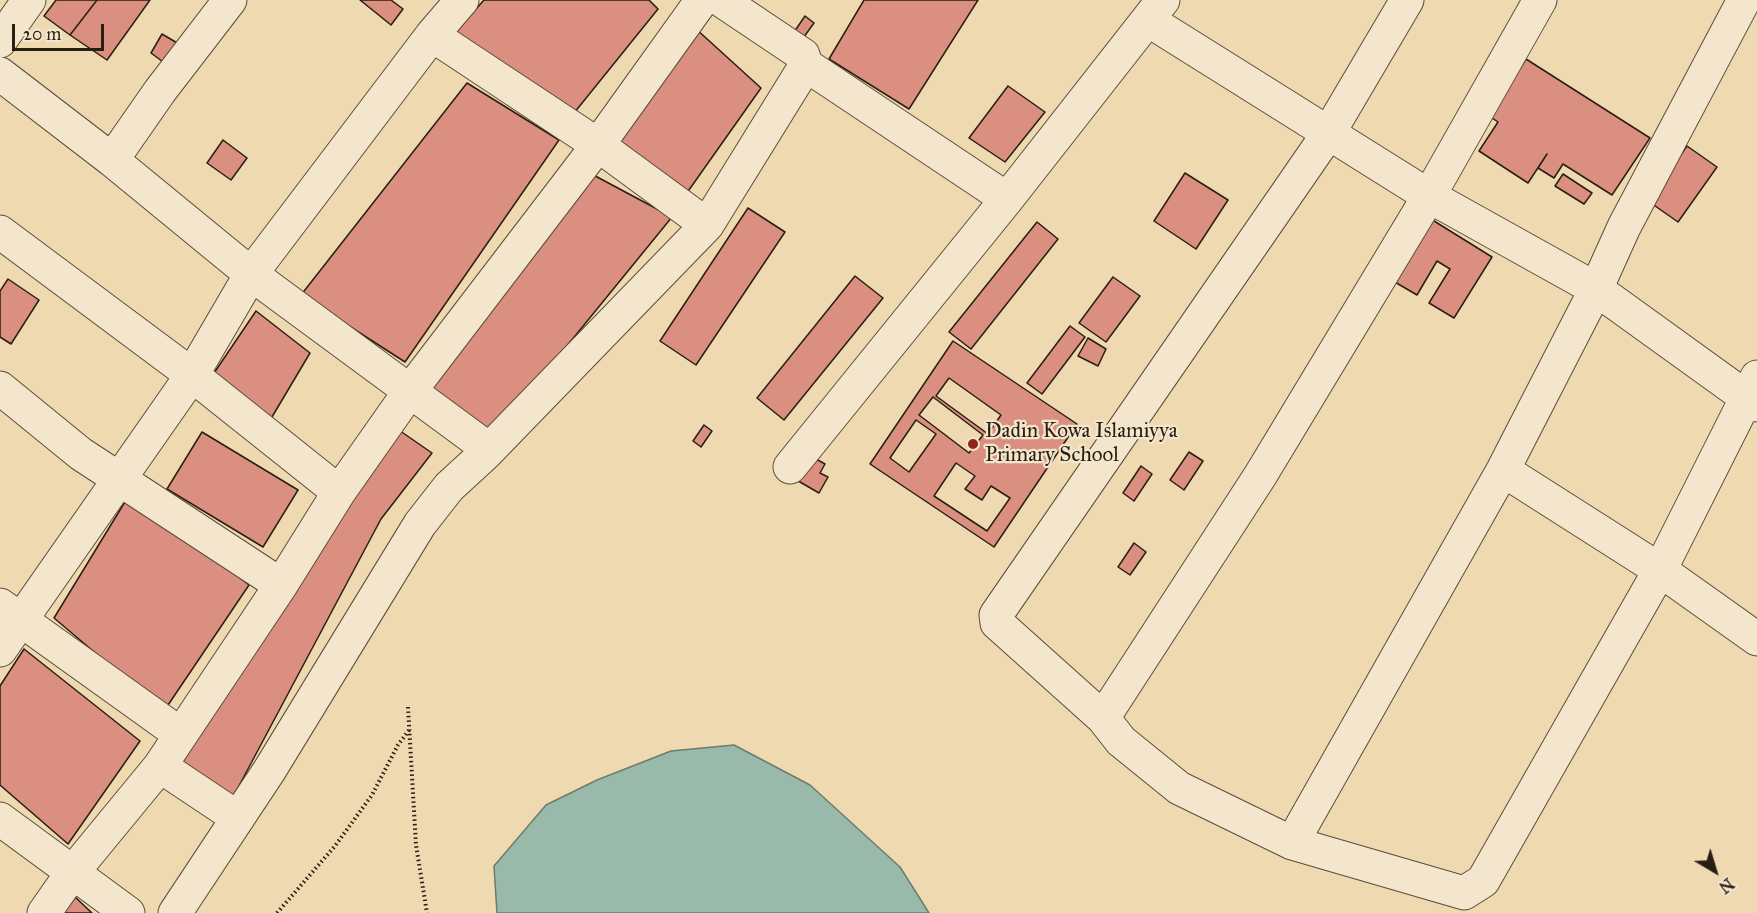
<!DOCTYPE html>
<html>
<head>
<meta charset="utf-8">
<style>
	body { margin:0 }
	#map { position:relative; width:1757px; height:913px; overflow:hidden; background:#eed9b0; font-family:"IM FELL Great Primer",serif }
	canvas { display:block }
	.north { position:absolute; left:1685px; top:841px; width:60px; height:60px; -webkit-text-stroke:4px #f4e6cc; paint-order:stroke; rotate:142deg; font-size:16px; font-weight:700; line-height:24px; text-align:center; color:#291e12 }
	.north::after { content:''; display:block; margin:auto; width:21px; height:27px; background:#291e12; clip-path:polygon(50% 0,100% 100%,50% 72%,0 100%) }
	.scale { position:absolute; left:12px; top:24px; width:92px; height:27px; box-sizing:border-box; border:3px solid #291e12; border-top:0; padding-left:8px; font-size:18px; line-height:21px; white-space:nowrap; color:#291e12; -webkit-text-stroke:4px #f4e6cc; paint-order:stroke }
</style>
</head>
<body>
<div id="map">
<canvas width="1757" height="913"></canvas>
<div class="north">N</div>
<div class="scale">20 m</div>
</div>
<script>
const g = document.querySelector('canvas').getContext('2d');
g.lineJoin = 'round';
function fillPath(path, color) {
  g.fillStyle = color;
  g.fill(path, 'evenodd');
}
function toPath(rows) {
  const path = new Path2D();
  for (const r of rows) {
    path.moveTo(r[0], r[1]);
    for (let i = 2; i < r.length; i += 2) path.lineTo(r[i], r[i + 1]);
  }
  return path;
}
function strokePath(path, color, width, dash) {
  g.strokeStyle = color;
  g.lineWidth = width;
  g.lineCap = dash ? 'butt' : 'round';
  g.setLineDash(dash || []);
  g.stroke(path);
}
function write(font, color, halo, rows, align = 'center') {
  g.font = font + ' "IM FELL Great Primer",serif';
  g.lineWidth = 4.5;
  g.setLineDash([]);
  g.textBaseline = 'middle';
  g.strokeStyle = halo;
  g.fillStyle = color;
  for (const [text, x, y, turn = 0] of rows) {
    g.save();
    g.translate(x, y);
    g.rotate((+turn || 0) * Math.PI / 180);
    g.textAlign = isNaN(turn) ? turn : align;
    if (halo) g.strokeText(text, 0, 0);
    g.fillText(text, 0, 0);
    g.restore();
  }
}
const water = toPath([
	[734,745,810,785,900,867,929,913,497,913,494,866,546,805,597,780,671,751,734,745]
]);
fillPath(water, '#99baab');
strokePath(water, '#6c7c6e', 1.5);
const building = toPath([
	[56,0,97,0,70,35,44,16,56,0],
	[97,0,150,0,107,60,70,35,97,0],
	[360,0,391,0,403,9,391,25,360,0],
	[484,0,649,0,658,9,570,118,453,35,484,0],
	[864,0,978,0,909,109,829,59,864,0],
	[805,16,814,23,801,41,792,35,805,16],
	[695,28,761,88,684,197,609,146,695,28],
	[162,34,184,47,170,67,151,53,162,34],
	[1526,59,1650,138,1612,195,1563,164,1554,178,1538,168,1547,154,1528,183,1479,151,1498,122,1489,116,1526,59],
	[467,83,559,140,405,362,301,295,467,83],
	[1008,86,1045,112,1005,162,969,138,1008,86],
	[223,140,247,158,231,180,207,163,223,140],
	[1687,146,1717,167,1678,222,1648,201,1687,146],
	[586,171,672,217,487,444,425,383,586,171],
	[1185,173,1228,200,1196,249,1154,221,1185,173],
	[1563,174,1592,193,1584,204,1555,186,1563,174],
	[748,208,785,232,696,365,660,341,748,208],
	[1426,216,1492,257,1454,318,1429,303,1450,269,1437,261,1417,295,1388,278,1426,216],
	[1037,222,1058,239,971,349,949,332,1037,222],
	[855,276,883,298,784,420,757,398,855,276],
	[1113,277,1140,296,1106,342,1079,323,1113,277],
	[8,279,39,300,11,344,0,337,0,291,8,279],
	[256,311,310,353,269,422,212,376,256,311],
	[1070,326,1085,337,1042,394,1027,383,1070,326],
	[1088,338,1106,349,1098,366,1078,356,1088,338],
	[953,341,1077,424,994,547,870,464,953,341],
	[949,378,1001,415,988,434,936,396,949,378],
	[933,397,983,435,969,453,919,415,933,397],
	[916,420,936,434,909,472,890,458,916,420],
	[704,425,712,431,701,447,693,441,704,425],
	[393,426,432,453,381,519,232,799,173,763,393,426],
	[202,432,298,490,263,547,167,489,202,432],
	[1189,452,1203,461,1184,490,1170,480,1189,452],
	[807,454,825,464,820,473,828,477,819,493,793,478,807,454],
	[956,463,975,476,965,489,982,500,991,486,1010,498,987,531,934,496,956,463],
	[1141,466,1152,474,1134,501,1123,493,1141,466],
	[131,492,249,585,164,711,54,618,131,492],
	[1134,543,1146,552,1130,575,1118,567,1134,543],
	[24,649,140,741,68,844,0,785,0,686,24,649],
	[75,897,92,913,64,913,75,897]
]);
fillPath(building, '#da8f81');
strokePath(building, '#291e12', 1.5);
const street = toPath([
	[1407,0,1328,134,996,615,997,623,1103,718,1260,476,1429,196,1540,0],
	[1148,20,1429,196,1596,289,1757,405],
	[432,35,598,145,707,225],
	[0,41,29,0],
	[806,65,1007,199],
	[0,74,112,160,251,274,479,442,486,453],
	[112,160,160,91,230,0],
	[0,232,192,375,339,492],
	[0,388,81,454,281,585],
	[790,467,1007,199,1163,0],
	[1503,470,1660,570,1757,639],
	[0,605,180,734],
	[0,650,192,375,251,274,432,35,462,0],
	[1103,718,1121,741,1179,788,1292,843,1503,470,1596,289,1624,227,1744,0],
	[160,766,238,818],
	[0,819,128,913],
	[1292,843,1464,893,1483,881,1660,570,1757,377],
	[44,913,72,873,160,766,281,585,339,492,410,391,598,145,702,0],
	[175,913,269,771,420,524,449,487,486,453,707,225,806,65,803,55,721,0]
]);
strokePath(street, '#5a4d3a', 35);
strokePath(toPath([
	[408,707,416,845,427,913],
	[277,913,335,846,372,795,398,745,409,730]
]), '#291e12', 4, [1.5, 3]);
strokePath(street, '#f4e6cc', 33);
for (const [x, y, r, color] of [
	[973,444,6,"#8f2418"]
]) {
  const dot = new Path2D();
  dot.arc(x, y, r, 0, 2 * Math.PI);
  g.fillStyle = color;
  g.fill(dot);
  strokePath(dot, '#f4e6cc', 2);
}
write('21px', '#291e12', '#f4e6cc', [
	["Dadin Kowa Islamiyya",985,432],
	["Primary School",985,456]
], 'left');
</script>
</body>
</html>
